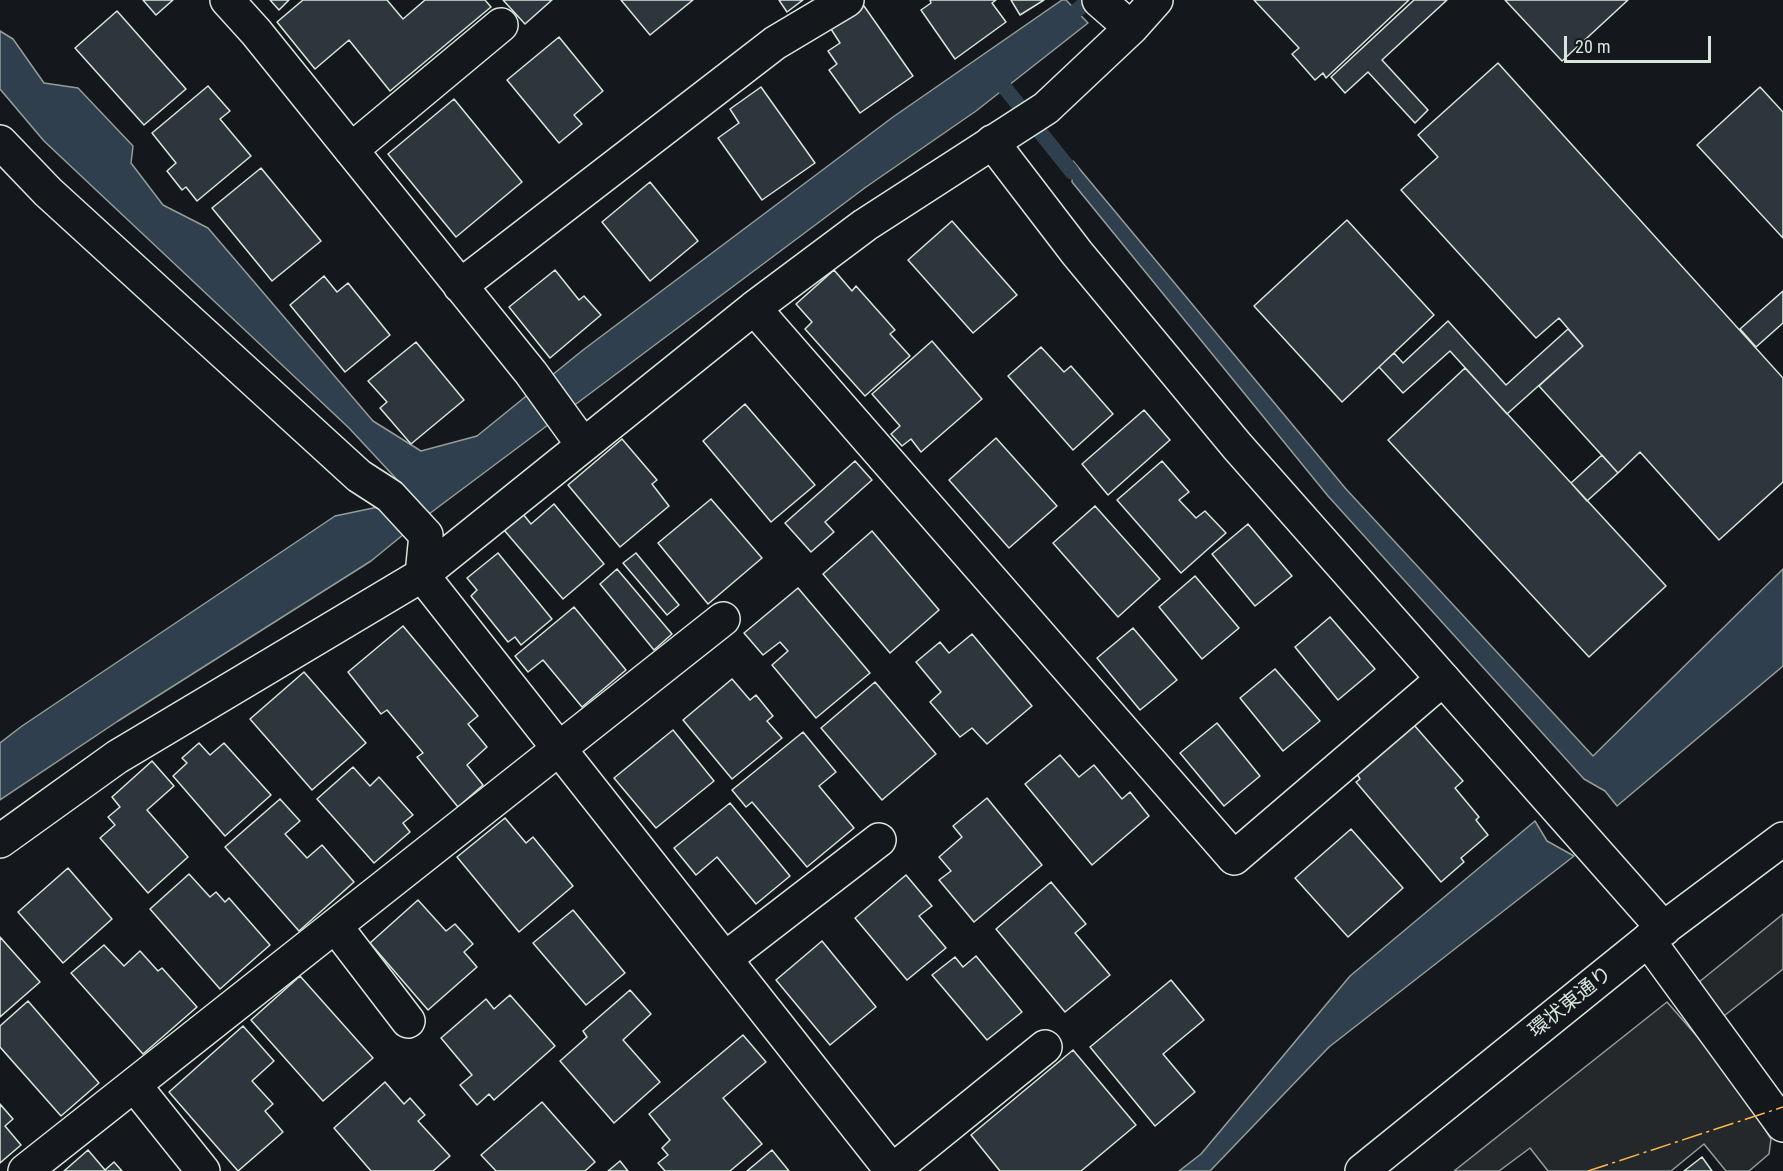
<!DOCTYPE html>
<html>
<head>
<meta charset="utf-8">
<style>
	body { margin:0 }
	#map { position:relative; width:1783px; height:1171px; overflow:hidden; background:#14181c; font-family:"Roboto Condensed",sans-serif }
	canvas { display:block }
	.scale { position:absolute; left:1564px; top:36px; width:147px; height:27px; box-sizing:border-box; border:3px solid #d8e6dc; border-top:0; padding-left:8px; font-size:18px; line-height:21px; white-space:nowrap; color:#d8e6dc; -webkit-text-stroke:4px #14181c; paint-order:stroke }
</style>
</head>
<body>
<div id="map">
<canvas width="1783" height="1171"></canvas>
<div class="scale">20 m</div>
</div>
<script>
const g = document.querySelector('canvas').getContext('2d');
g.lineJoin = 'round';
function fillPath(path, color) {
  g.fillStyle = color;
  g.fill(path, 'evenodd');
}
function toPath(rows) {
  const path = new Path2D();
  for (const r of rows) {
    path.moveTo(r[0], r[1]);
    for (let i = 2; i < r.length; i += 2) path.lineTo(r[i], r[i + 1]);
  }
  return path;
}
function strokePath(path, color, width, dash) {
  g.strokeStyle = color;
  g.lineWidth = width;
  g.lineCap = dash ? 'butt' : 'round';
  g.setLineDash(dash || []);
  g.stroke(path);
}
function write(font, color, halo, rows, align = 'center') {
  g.font = font + ' "Roboto Condensed","Noto Sans JP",sans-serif';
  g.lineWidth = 4.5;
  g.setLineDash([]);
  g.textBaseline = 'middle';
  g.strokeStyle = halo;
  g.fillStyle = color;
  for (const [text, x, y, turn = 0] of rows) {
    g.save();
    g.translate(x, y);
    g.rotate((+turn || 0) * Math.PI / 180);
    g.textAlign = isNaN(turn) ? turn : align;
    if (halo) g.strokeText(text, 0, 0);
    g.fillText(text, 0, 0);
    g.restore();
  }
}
const parking = toPath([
	[1783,914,1783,969,1724,1016,1699,982,1783,914],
	[1667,1002,1730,1074,1771,1139,1769,1154,1749,1171,1726,1171,1704,1144,1671,1171,1548,1171,1530,1148,1499,1171,1454,1171,1667,1002]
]);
fillPath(parking, '#24282b');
strokePath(parking, '#939e99', 1.5);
const water = toPath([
	[1062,0,1066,0,1088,23,976,111,866,187,429,514,349,428,44,141,0,89,0,31,13,39,44,83,78,88,133,146,131,163,163,205,208,228,373,421,421,451,477,436,583,350,893,117,1062,0],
	[1073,161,1346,489,1593,756,1783,569,1783,666,1617,806,1605,791,1584,779,1328,496,1072,182,1073,161],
	[378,507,404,534,371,561,118,721,0,800,0,743,22,726,335,516,378,507],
	[1535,821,1547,841,1574,856,1329,1047,1210,1171,1179,1171,1201,1154,1350,976,1535,821]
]);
fillPath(water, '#2f3f4d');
strokePath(water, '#939e99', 1.5);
strokePath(toPath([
	[1076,11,1089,0],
	[1005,88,1072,172]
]), '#2f3f4d', 15);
const building = toPath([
	[143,0,173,0,156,15,143,0],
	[270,0,289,0,279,10,270,0],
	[303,0,387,0,403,19,425,0,485,0,491,7,390,91,349,40,315,69,277,22,303,0],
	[503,0,552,0,525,24,503,0],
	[621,0,693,0,650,35,621,0],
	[779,0,803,0,787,12,779,0],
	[930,0,996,0,992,3,1006,22,955,59,921,10,931,3,930,0],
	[1011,0,1044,0,1020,15,1011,0],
	[1254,0,1409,0,1326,78,1323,73,1315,80,1292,54,1299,48,1254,0],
	[1414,0,1447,0,1382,60,1428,110,1415,123,1368,72,1345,93,1331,77,1414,0],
	[1505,0,1628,0,1562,61,1505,0],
	[864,6,913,76,860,113,829,70,837,64,828,51,840,43,831,29,864,6],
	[117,11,186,89,144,125,75,48,117,11],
	[559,37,603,91,574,115,582,124,559,143,507,80,559,37],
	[1498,63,1783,378,1783,482,1719,540,1640,452,1618,473,1539,386,1583,346,1559,318,1536,338,1401,190,1438,157,1418,135,1498,63],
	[208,86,230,111,220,119,251,156,197,201,186,187,182,190,167,171,176,163,152,133,208,86],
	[761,87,815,163,762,200,718,138,739,123,730,109,761,87],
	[1760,87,1783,112,1783,238,1697,145,1760,87],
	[454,99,522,182,456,237,388,154,454,99],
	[261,168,321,241,272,281,212,208,261,168],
	[650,182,698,241,650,281,602,222,650,182],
	[1347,220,1434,315,1342,402,1254,306,1347,220],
	[952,221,1017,295,973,333,908,260,952,221],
	[555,270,579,300,584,296,601,315,550,358,509,307,555,270],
	[834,270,852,291,856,286,895,330,890,334,910,356,865,396,805,329,812,322,796,304,834,270],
	[324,276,337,292,348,283,390,335,345,372,290,305,324,276],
	[1783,291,1783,323,1756,347,1740,329,1783,291],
	[1448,321,1506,385,1568,329,1583,346,1507,414,1450,351,1403,393,1379,367,1394,353,1403,363,1448,321],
	[932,341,982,399,921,452,911,439,902,446,891,434,900,426,872,394,932,341],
	[416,342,464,400,411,444,380,408,387,402,368,381,416,342],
	[1041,347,1064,372,1071,366,1113,414,1073,450,1008,376,1041,347],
	[1465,368,1666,586,1589,657,1388,440,1465,368],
	[745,404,815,485,771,522,703,441,745,404],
	[1144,410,1170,440,1108,495,1082,464,1144,410],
	[996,438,1057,506,1009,548,949,480,996,438],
	[622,439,657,480,652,484,669,506,620,547,568,485,622,439],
	[1602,455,1618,473,1587,501,1571,483,1602,455],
	[855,461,872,480,825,522,834,532,811,552,785,523,855,461],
	[1162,461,1189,492,1179,500,1196,518,1205,511,1226,533,1181,573,1117,500,1162,461],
	[711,499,762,558,708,604,658,543,711,499],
	[554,504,604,564,563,599,504,530,523,514,531,524,554,504],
	[1095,506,1160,579,1118,617,1053,543,1095,506],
	[1248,524,1292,576,1255,606,1212,554,1248,524],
	[872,531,939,610,890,653,823,574,872,531],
	[498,553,552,619,521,645,515,637,508,642,471,596,477,590,467,578,498,553],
	[636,553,679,605,667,615,623,563,636,553],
	[617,569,672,634,654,650,600,584,617,569],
	[1195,576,1239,628,1202,659,1159,607,1195,576],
	[798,588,870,673,816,718,772,665,788,651,780,642,763,655,744,633,798,588],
	[574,607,626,670,582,707,543,660,528,672,515,656,574,607],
	[1330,617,1375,669,1338,700,1295,647,1330,617],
	[403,626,478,716,468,724,487,747,467,765,483,785,458,807,417,757,423,753,387,710,381,714,348,672,403,626],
	[1133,628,1177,680,1140,710,1097,658,1133,628],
	[972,634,1032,706,987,744,972,728,960,737,930,702,941,692,916,662,940,642,949,653,972,634],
	[1275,669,1320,721,1283,751,1240,698,1275,669],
	[304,672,366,743,312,790,250,719,304,672],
	[732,679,750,700,756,695,773,716,767,721,782,738,732,779,683,720,732,679],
	[875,682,936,754,882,800,821,728,875,682],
	[1217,723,1260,776,1224,806,1180,753,1217,723],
	[1414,725,1463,781,1455,788,1479,817,1476,820,1488,835,1461,858,1464,862,1441,882,1356,782,1360,779,1357,774,1414,725],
	[673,730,714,781,656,828,614,778,673,730],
	[803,732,836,772,819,786,854,828,807,867,752,802,746,807,732,790,803,732],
	[199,743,210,755,224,743,271,795,225,836,173,776,187,763,182,758,199,743],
	[1060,755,1079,777,1094,765,1122,799,1130,792,1149,816,1092,865,1025,784,1060,755],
	[152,761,174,786,147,810,188,857,148,893,100,838,115,825,108,817,120,807,112,797,152,761],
	[353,767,370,786,379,777,413,815,403,823,410,832,374,863,317,799,353,767],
	[987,798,1042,865,974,922,939,880,951,871,939,857,962,837,953,826,987,798],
	[280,799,300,821,285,834,307,858,322,845,354,882,299,931,225,847,280,799],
	[730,803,790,876,756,904,717,857,696,875,674,848,730,803],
	[505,818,526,843,533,837,573,886,519,932,457,857,505,818],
	[1351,829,1403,888,1348,937,1295,878,1351,829],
	[68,868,112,919,63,963,18,912,68,868],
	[189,874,210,897,216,892,225,902,229,898,270,945,220,989,150,909,189,874],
	[906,875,932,906,919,916,946,948,907,980,855,918,906,875],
	[1051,882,1086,924,1075,933,1110,975,1065,1012,996,929,1051,882],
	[418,900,446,931,455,924,473,944,464,952,477,967,428,1010,370,943,418,900],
	[573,910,625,973,586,1005,533,943,573,910],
	[0,937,40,982,0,1017,0,937],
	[822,941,876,1007,830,1045,776,980,822,941],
	[104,945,124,966,140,951,158,971,162,968,197,1007,143,1054,71,973,104,945],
	[976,956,1022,1012,987,1040,932,975,955,957,963,967,976,956],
	[300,976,373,1058,323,1101,251,1020,300,976],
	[1171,980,1204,1020,1163,1054,1195,1092,1155,1126,1090,1047,1171,980],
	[630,990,651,1014,623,1040,660,1082,614,1123,560,1061,587,1037,583,1031,630,990],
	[510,995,555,1046,494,1100,489,1094,477,1105,460,1085,472,1075,441,1038,486,999,494,1009,510,995],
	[28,1001,99,1083,61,1116,0,1047,0,1026,28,1001],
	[243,1026,274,1061,252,1081,273,1104,265,1111,283,1132,238,1171,169,1092,243,1026],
	[743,1035,766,1062,723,1098,762,1144,730,1171,665,1171,658,1163,668,1155,662,1148,670,1140,649,1114,743,1035],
	[1073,1050,1136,1125,1081,1171,1000,1171,971,1135,1073,1050],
	[385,1082,404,1104,410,1098,425,1115,418,1121,450,1156,433,1171,371,1171,334,1128,385,1082],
	[542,1102,595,1162,585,1171,496,1171,481,1155,542,1102],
	[0,1104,13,1119,5,1126,21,1145,0,1163,0,1104],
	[88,1150,105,1170,114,1162,122,1171,64,1171,88,1150],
	[772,1150,789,1171,747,1171,772,1150],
	[1702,1157,1712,1171,1684,1171,1702,1157],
	[620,1161,628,1171,608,1171,620,1161]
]);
fillPath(building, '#2c363c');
strokePath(building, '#d8e6dc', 1.5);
const street = toPath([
	[227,0,256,32,531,373,583,445],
	[1099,0,1131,28],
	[0,142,48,192,359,476,390,496,426,535,422,575,892,1171,1045,1047],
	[351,150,501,25],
	[460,286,775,43,847,0],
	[754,308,1234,858,1443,679],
	[0,841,117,757,422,575,754,308,865,225,1046,108,1131,28,1156,0],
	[336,927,408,1021],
	[1648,940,1783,1125],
	[726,958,879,840],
	[135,1086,203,1171],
	[25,1171,723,619]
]);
const secondary = toPath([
	[992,142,1077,253,1237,446,1664,929],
	[1362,1171,1648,940,1783,839]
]);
strokePath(street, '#d8e6dc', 36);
strokePath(secondary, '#d8e6dc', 36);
strokePath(street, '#14181c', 33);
strokePath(secondary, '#14181c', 33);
strokePath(toPath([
	[1588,1171,1783,1107]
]), '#ffb74d', 1.5, [21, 4.5, 3, 4.5]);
write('20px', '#d8e6dc', '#14181c', [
	["環状東通り",1571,1003,-39]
]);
</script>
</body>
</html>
